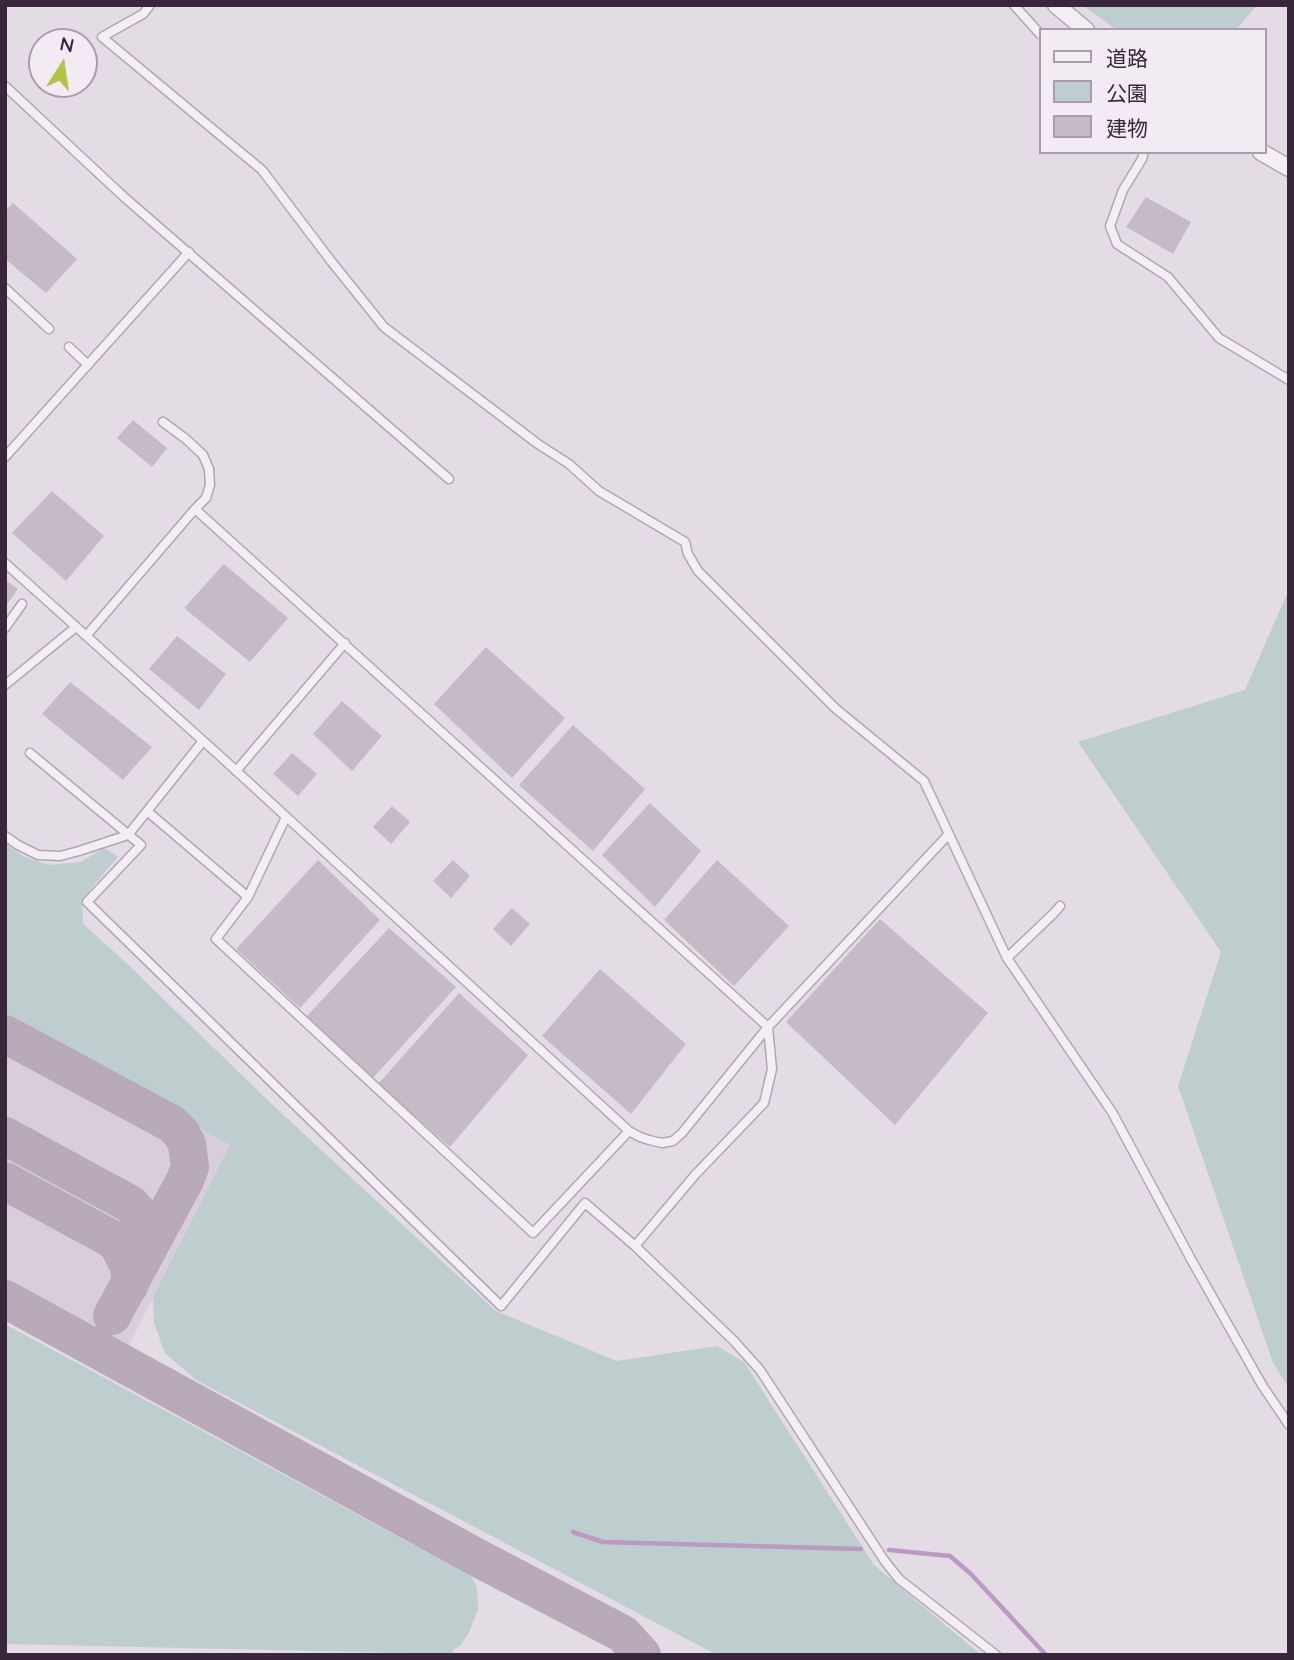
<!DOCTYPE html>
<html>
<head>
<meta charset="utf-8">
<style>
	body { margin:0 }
	#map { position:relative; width:1294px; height:1660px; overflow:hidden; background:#e4dce5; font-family:Quicksand,"Noto Sans JP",sans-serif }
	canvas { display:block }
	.frame { position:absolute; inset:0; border:7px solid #38273a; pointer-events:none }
	.legend { position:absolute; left:1039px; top:28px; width:228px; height:126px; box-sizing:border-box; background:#f2ebf3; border:2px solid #a89da9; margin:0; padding:9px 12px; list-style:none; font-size:21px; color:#38273a }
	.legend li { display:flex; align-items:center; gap:14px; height:35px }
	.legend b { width:35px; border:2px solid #a89da9 }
	.north { position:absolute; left:28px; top:28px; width:70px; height:70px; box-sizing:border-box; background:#f2ebf3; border:2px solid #a89da9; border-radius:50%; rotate:12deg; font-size:19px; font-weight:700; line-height:28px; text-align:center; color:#38273a }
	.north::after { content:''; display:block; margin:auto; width:24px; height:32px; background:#b3c348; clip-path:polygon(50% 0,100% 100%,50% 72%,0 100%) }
</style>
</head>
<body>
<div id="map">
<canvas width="1294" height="1660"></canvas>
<div class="frame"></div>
<ul class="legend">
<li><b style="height:9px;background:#f3eef4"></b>道路</li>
<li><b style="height:19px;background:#becece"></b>公園</li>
<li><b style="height:19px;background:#c6bac7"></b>建物</li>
</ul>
<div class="north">N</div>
</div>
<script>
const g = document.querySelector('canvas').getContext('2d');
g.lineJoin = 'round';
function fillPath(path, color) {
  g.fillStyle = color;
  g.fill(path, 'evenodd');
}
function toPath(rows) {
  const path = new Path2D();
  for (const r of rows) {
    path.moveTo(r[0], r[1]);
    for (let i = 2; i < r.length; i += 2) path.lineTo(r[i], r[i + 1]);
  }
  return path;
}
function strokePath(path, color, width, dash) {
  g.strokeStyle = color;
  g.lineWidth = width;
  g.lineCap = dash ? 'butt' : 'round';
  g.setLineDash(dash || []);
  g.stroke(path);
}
fillPath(toPath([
	[5,1018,230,1145,113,1377,5,1318]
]), '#d8ceda');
fillPath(toPath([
	[1082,5,1257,5,1236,30,1117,30],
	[1289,589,1289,1388,1273,1363,1178,1086,1221,952,1078,742,1245,690],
	[5,843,23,856,48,865,81,862,104,848,118,857,82,899,83,924,121,958,279,1111,496,1311,617,1361,717,1346,744,1362,874,1565,981,1655,717,1655,196,1380,165,1353,154,1323,153,1297,230,1145,5,1018],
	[5,1324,471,1576,477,1587,478,1610,468,1634,461,1645,453,1650,452,1654,5,1644]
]), '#becece');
strokePath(toPath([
	[573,1532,603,1542,861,1549],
	[889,1550,950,1556,971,1574,1046,1655]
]), '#ba99c3', 4.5);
strokePath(toPath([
	[5,1034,172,1124,181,1133,187,1144,190,1167,185,1180,112,1316],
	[5,1136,130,1204,142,1217,147,1227,148,1241,145,1255],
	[5,1181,110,1238,118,1245,129,1266,130,1276,129,1286],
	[5,1299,476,1557,623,1634,642,1655]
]), '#b8aab9', 38);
fillPath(toPath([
	[1146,197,1191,222,1173,254,1126,227],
	[13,203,77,259,46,293,5,259,5,211],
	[133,420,167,448,152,467,117,438],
	[52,491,104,536,66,581,12,533],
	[224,564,288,618,250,662,184,608],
	[5,580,18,589,5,607],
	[177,636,226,674,199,710,149,669],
	[486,647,565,718,512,778,434,704],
	[70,682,152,747,123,780,42,714],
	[342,701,382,736,352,771,313,734],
	[573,725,645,789,593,851,519,785],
	[292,753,317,774,298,796,273,774],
	[650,803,701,851,655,907,602,855],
	[392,806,410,822,391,844,373,827],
	[318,860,380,920,300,1008,236,949],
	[453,860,470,876,451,898,433,881],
	[717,860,789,926,734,986,664,920],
	[512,908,530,924,511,946,493,929],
	[880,919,988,1013,895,1125,786,1022],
	[389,928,456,987,372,1079,307,1016],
	[600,969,686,1044,631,1114,542,1036],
	[459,993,528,1055,450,1147,378,1084]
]), '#c6bac7');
const lane = toPath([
	[150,5,143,14,102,37,262,170,331,261,384,327,538,444,569,464,599,491,685,542,688,554,698,571,835,708,924,781,1007,958,1112,1112,1192,1261,1262,1385,1289,1425],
	[1014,5,1040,34],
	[5,86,124,197,449,479],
	[1144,152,1142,159,1123,190,1110,226,1117,244,1168,277,1219,338,1289,380],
	[5,288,49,329],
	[69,347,88,365],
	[163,422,186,439,203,455,209,469,210,485,206,498,195,509],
	[5,457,189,252],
	[5,563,220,756,629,1131,640,1137,649,1140,662,1143,673,1141,682,1133,768,1027,949,834],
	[5,628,22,604],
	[5,685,76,627],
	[30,753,141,845,87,902,501,1306,585,1203,635,1246,695,1175,764,1103,772,1069,768,1027,195,509,86,636],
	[236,771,345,643],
	[147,811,248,897,216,939,533,1233,629,1131],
	[5,836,18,845,38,855,60,856,79,851,128,835,203,741],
	[248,897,286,817],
	[1007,958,1055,912,1060,906],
	[635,1246,733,1340,760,1370,884,1560,899,1579,996,1655]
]);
const street = toPath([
	[1056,5,1086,30],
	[1261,152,1289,168]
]);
strokePath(lane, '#b0a6b2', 11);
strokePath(street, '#b0a6b2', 19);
strokePath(lane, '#f3eef4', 8);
strokePath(street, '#f3eef4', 16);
</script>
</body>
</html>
